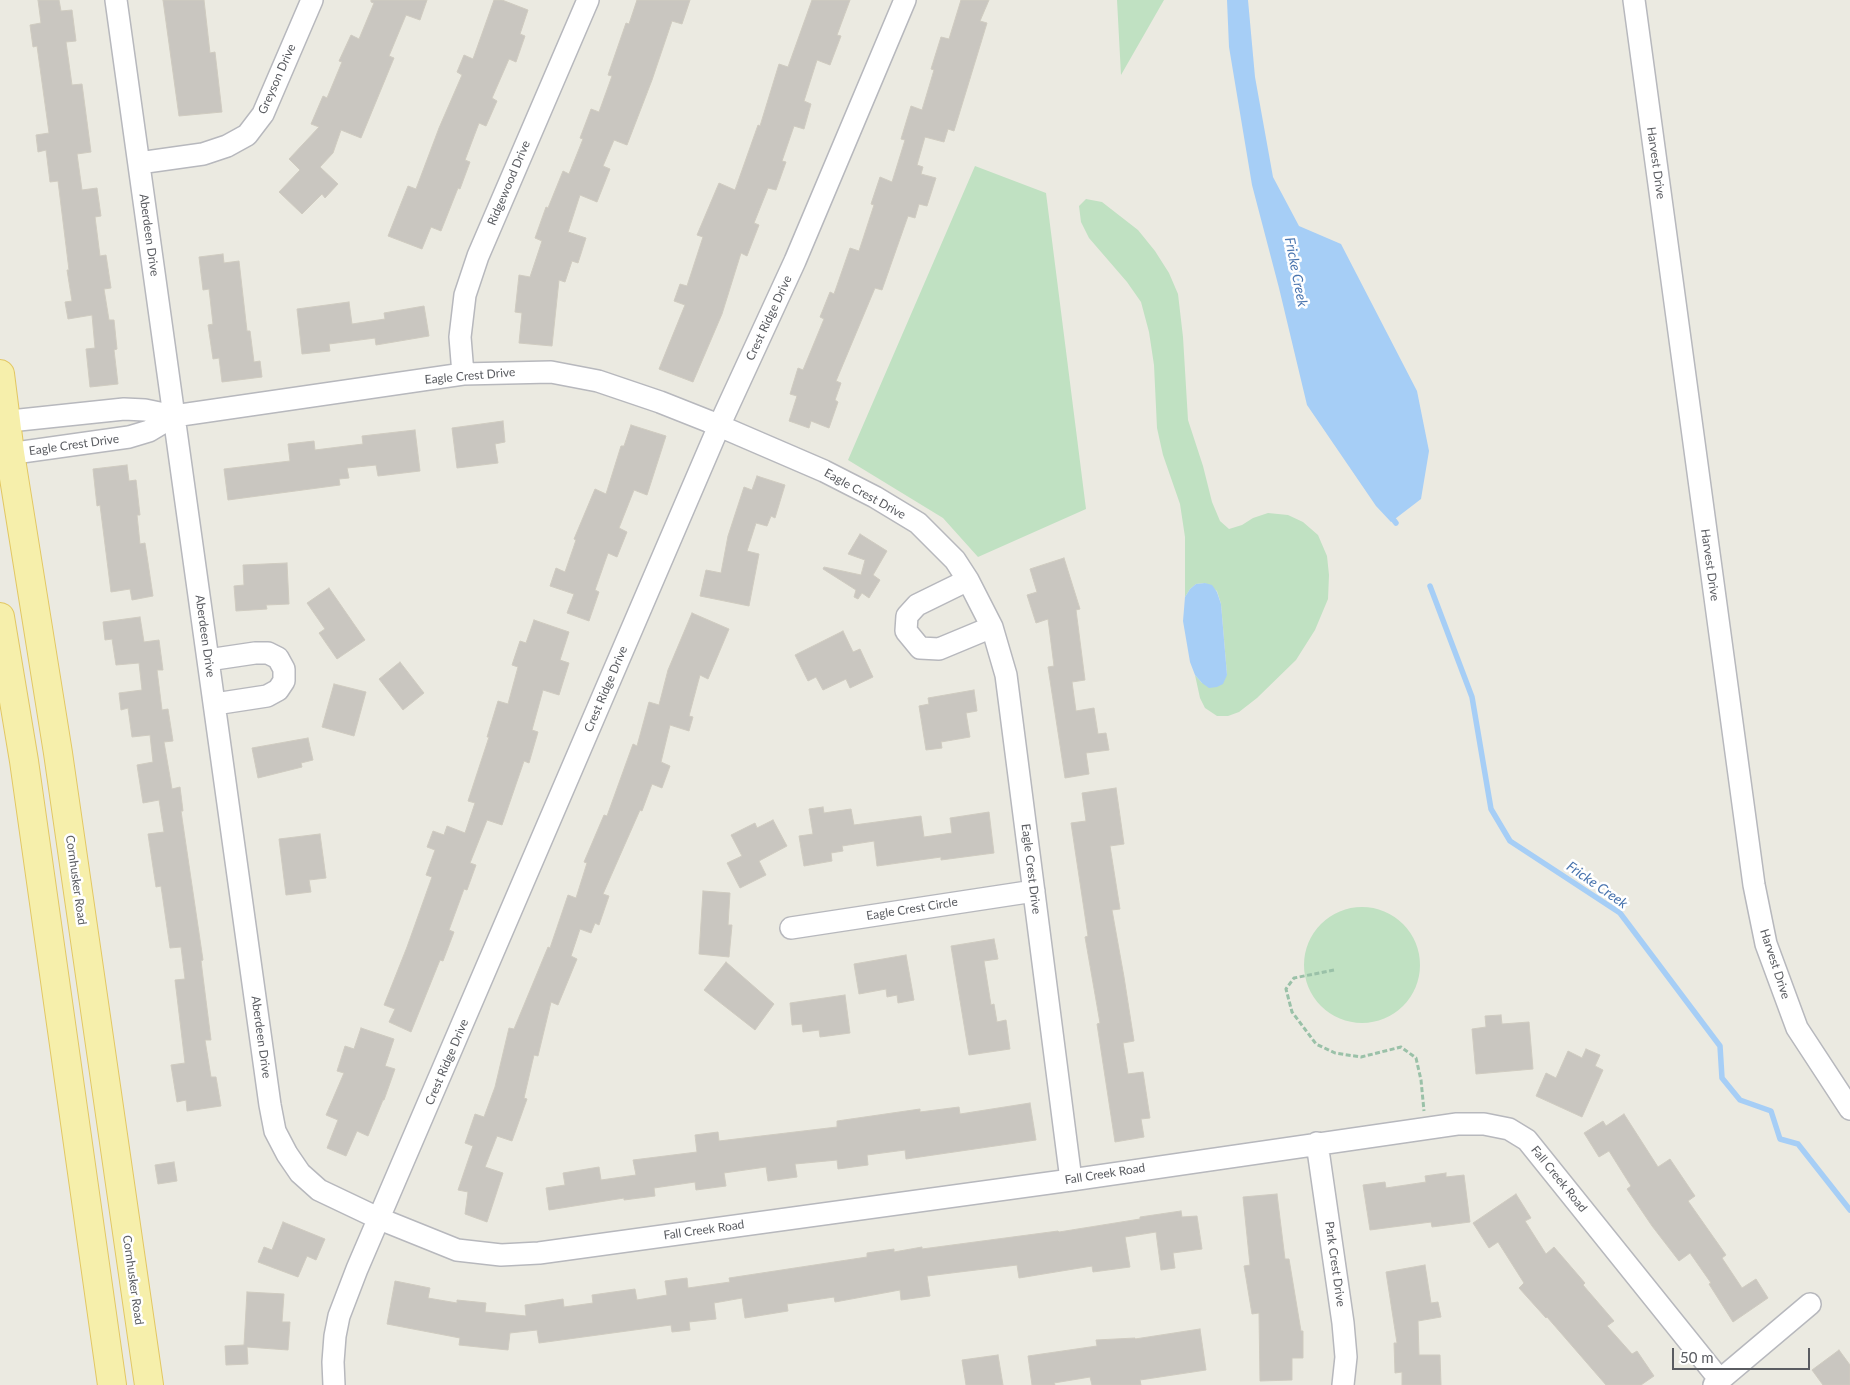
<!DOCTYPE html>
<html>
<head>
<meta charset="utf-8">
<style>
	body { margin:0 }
	#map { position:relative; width:1850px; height:1385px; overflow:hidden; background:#ebeae1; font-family:Lato,sans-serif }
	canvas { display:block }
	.scale { position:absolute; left:1672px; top:1348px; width:138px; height:22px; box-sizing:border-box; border:2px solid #5a5c61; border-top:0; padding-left:6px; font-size:15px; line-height:18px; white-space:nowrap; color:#5a5c61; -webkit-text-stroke:4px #fff; paint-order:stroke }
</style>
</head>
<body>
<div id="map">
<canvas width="1850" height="1385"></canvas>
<div class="scale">50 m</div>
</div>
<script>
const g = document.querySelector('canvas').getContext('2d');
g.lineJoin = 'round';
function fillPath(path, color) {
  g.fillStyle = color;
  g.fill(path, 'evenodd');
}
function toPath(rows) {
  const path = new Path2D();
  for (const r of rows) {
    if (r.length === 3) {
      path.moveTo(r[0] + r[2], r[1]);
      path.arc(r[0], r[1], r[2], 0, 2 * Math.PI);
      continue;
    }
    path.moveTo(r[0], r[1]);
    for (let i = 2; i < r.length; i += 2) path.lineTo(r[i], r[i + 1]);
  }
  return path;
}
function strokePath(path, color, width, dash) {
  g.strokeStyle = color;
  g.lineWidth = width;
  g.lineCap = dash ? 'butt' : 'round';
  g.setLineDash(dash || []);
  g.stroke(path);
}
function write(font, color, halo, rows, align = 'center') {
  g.font = font + ' Lato,sans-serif';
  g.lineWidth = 5;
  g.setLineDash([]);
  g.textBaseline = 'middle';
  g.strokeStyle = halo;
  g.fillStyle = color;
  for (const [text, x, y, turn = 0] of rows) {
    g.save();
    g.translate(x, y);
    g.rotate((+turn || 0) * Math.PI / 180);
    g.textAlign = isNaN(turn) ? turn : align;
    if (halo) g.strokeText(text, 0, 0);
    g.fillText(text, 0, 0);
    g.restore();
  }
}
fillPath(toPath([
	[1117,0,1164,0,1121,75],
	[975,166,1046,193,1086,509,978,557,943,518,848,460],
	[1086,199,1102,202,1138,230,1155,251,1169,273,1178,294,1183,337,1188,420,1203,466,1212,502,1220,521,1229,529,1242,525,1253,518,1268,513,1288,515,1303,522,1318,535,1327,556,1329,575,1328,599,1315,630,1296,660,1257,698,1239,712,1228,716,1217,716,1205,708,1200,698,1195,675,1202,683,1227,675,1221,604,1217,591,1205,583,1196,584,1190,589,1185,597,1185,537,1180,504,1163,455,1157,428,1154,365,1149,332,1141,302,1127,282,1089,238,1081,222,1079,206],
	[1362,965,58]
]), '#c0e1c2');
fillPath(toPath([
	[1227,0,1248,0,1255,77,1273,177,1299,226,1341,244,1417,391,1429,451,1421,499,1391,522,1376,506,1307,405,1279,288,1252,185,1229,47],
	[1205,583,1212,585,1217,592,1221,604,1227,675,1223,684,1217,687,1209,688,1202,683,1195,675,1190,662,1183,621,1185,597,1190,589,1196,584]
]), '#a6cef6');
strokePath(toPath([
	[1389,514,1396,523],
	[1430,586,1472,697,1491,809,1510,841,1620,913,1720,1046,1722,1078,1740,1100,1771,1111,1780,1139,1798,1144,1850,1210]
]), '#a6cef6', 5.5);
const building = toPath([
	[38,0,59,0,61,11,72,10,76,41,66,42,72,85,82,84,91,152,77,154,82,190,97,188,101,216,95,217,100,256,106,255,111,288,104,289,109,320,114,320,117,349,114,350,118,384,90,387,86,349,95,348,92,315,68,319,65,302,72,301,67,270,69,270,58,181,50,182,46,150,38,152,36,135,49,133,37,46,33,47,30,25,41,23,38,0],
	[163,0,204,0,210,53,215,52,222,112,179,116,163,0],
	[371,0,427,0,420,20,406,15,389,56,394,58,361,138,341,130,333,153,320,167,338,184,325,198,322,194,302,214,279,192,300,170,289,159,319,127,311,124,323,96,327,98,342,62,339,61,351,35,359,39,374,3,371,2,371,0],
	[494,0,502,0,528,10,520,34,525,36,516,62,509,59,492,98,497,101,486,126,479,123,465,160,470,162,460,189,458,188,441,231,431,227,422,249,388,236,408,186,416,189,439,128,462,75,457,72,464,55,473,59,494,0],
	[637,0,690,0,682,24,672,21,652,80,627,145,614,140,603,166,610,169,597,202,580,195,568,232,586,238,578,263,572,261,565,282,559,280,552,346,519,343,522,313,515,312,519,275,530,277,542,241,535,238,546,207,548,208,563,171,569,174,583,139,580,138,591,109,599,112,612,76,608,75,626,23,629,24,637,0],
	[812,0,850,0,837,35,841,36,830,65,817,60,804,101,811,104,804,129,794,126,782,161,786,162,776,190,768,188,754,223,759,225,747,256,741,253,722,314,693,382,659,369,685,305,674,301,680,284,687,286,703,237,697,235,719,183,735,190,758,125,760,126,779,64,788,67,812,0],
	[961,0,989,0,980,21,987,23,954,131,948,129,944,142,925,137,917,165,923,167,921,174,936,178,927,206,919,204,915,218,908,216,882,290,875,288,836,381,841,383,835,400,838,402,829,428,811,421,809,428,789,421,797,396,790,394,798,368,803,370,824,319,820,317,830,292,834,294,850,248,859,251,874,205,871,204,880,177,892,182,905,140,901,139,911,106,922,110,934,70,931,69,941,37,949,39,961,0],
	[223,254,224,263,239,261,247,331,250,331,254,362,260,361,262,377,222,382,219,358,213,359,208,325,213,324,209,289,203,290,199,257,223,254],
	[349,302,352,324,385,319,384,313,424,306,429,336,376,345,375,338,329,344,330,351,302,354,297,309,349,302],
	[503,421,505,442,495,444,498,463,457,468,452,428,503,421],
	[631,425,666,436,647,495,634,490,619,528,627,532,617,557,608,553,595,590,599,592,589,621,567,613,574,594,550,586,556,568,565,572,576,540,574,539,595,489,606,494,621,446,624,446,631,425],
	[415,430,420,471,378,476,376,465,347,468,349,478,339,479,340,485,228,500,224,469,290,461,288,444,314,441,315,450,363,444,362,436,415,430],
	[127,465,129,481,136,480,140,515,137,515,140,544,145,543,153,596,132,600,130,589,111,592,100,505,97,506,93,469,127,465],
	[757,476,785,485,775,518,771,516,767,526,756,523,747,551,759,554,749,606,700,596,706,570,721,573,728,536,744,487,752,490,757,476],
	[860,534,887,551,873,575,880,580,869,598,862,593,858,599,854,597,856,590,823,569,824,567,861,575,865,560,848,554,860,534],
	[1064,558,1080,609,1076,610,1085,680,1072,682,1076,711,1094,708,1098,734,1106,733,1109,750,1086,753,1089,774,1065,778,1048,667,1054,666,1048,619,1036,623,1027,595,1037,592,1030,569,1064,558],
	[287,563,289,604,266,605,267,609,236,611,234,586,244,585,243,565,287,563],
	[329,588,365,640,337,659,319,633,325,629,307,603,329,588],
	[692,613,729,629,708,679,700,675,689,716,693,717,689,731,670,725,661,762,670,766,662,788,652,784,642,811,640,810,603,894,609,896,599,925,595,923,591,933,580,929,571,956,577,959,558,1005,551,1002,538,1056,534,1055,524,1098,527,1099,512,1141,497,1136,485,1167,503,1173,487,1222,465,1214,468,1192,458,1190,473,1146,465,1143,475,1114,484,1117,495,1087,509,1028,514,1029,548,947,550,948,568,895,576,898,587,863,584,862,604,815,607,816,633,744,637,746,649,702,659,705,668,670,692,613],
	[140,617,144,642,159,640,163,670,157,670,162,710,168,709,173,741,164,742,172,789,180,787,183,811,181,811,203,960,201,961,211,1040,205,1040,211,1077,216,1077,221,1106,187,1111,186,1100,177,1102,171,1065,185,1063,175,980,185,979,181,947,170,948,161,886,156,887,148,834,164,832,159,800,143,803,137,765,153,762,150,735,132,737,128,708,121,710,119,693,142,690,139,663,116,665,112,639,105,640,103,622,140,617],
	[534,620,569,632,560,660,569,663,559,695,543,690,532,730,538,732,529,763,524,761,502,825,487,820,470,863,476,865,467,890,464,889,449,930,454,932,443,961,440,960,411,1032,389,1022,395,1009,384,1005,407,947,432,877,426,875,435,850,427,847,433,831,444,835,447,826,465,833,475,803,468,801,489,737,487,737,498,701,508,704,518,667,512,665,520,641,526,643,534,620],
	[843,631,853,652,860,649,873,677,850,688,846,679,823,690,816,677,808,681,795,655,843,631],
	[400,662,424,693,403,710,379,679,400,662],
	[334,684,366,692,354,736,322,727,334,684],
	[974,690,977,711,966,713,970,737,941,742,942,748,926,750,919,706,929,704,928,698,974,690],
	[308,738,313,760,301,763,302,767,258,778,252,748,308,738],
	[1116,788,1124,844,1110,846,1120,909,1112,910,1124,977,1134,1041,1123,1043,1128,1074,1143,1072,1150,1118,1141,1119,1144,1137,1115,1142,1097,1024,1100,1023,1085,937,1088,936,1071,823,1086,821,1082,793,1116,788],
	[823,807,824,813,851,809,854,825,921,816,924,837,952,833,950,818,989,812,994,853,941,860,941,857,877,866,874,841,842,846,843,851,831,853,832,861,804,866,799,836,813,834,809,809,823,807],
	[773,820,787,846,759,861,766,875,740,888,727,863,742,856,731,835,755,823,757,828,773,820],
	[320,834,326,878,309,880,311,892,286,895,279,839,320,834],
	[703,891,730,893,728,925,732,925,729,957,699,954,703,891],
	[994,939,998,959,984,961,991,1005,994,1004,997,1022,1006,1020,1010,1049,969,1055,951,946,994,939],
	[906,955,914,1000,898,1003,897,995,887,997,886,989,859,994,854,964,906,955],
	[726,962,774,1004,755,1030,704,990,726,962],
	[845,995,850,1033,820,1037,819,1030,803,1032,802,1024,792,1025,790,1003,845,995],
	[1501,1015,1502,1024,1529,1022,1533,1069,1476,1074,1472,1029,1486,1027,1485,1016,1501,1015],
	[361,1028,394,1039,385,1066,395,1069,384,1100,383,1100,368,1136,357,1131,346,1156,327,1148,338,1120,326,1115,344,1073,337,1071,345,1046,354,1049,361,1028],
	[1586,1049,1600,1055,1595,1066,1603,1070,1582,1117,1536,1096,1546,1073,1556,1078,1568,1051,1582,1058,1586,1049],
	[1030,1103,1036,1140,906,1159,905,1150,867,1155,868,1165,838,1169,837,1160,795,1164,797,1177,768,1181,766,1167,724,1173,726,1186,696,1190,695,1182,654,1188,655,1196,624,1200,624,1198,549,1210,546,1188,565,1185,563,1173,599,1167,601,1180,636,1175,633,1160,697,1152,695,1135,718,1132,719,1141,837,1127,837,1121,920,1109,920,1112,959,1107,960,1114,1030,1103],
	[1624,1114,1658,1167,1670,1159,1695,1196,1688,1201,1726,1255,1722,1258,1742,1288,1756,1279,1768,1298,1733,1322,1709,1284,1711,1283,1690,1253,1679,1261,1652,1226,1627,1189,1631,1186,1609,1151,1599,1157,1584,1133,1603,1121,1606,1126,1624,1114],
	[174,1162,177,1181,158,1184,155,1165,174,1162],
	[1446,1173,1446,1177,1464,1175,1470,1222,1432,1227,1431,1222,1370,1230,1363,1185,1385,1182,1386,1188,1426,1182,1425,1176,1446,1173],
	[1277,1194,1285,1259,1289,1259,1301,1331,1303,1331,1303,1358,1292,1358,1292,1380,1260,1381,1259,1313,1252,1314,1244,1266,1250,1265,1243,1197,1277,1194],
	[1516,1194,1531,1218,1525,1221,1546,1254,1554,1247,1585,1283,1583,1285,1614,1321,1607,1326,1632,1354,1637,1351,1654,1376,1641,1385,1606,1385,1547,1317,1546,1318,1519,1288,1524,1283,1498,1242,1489,1248,1473,1223,1516,1194],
	[1181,1211,1182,1217,1197,1216,1202,1249,1173,1253,1175,1268,1161,1270,1156,1232,1125,1237,1130,1267,1093,1272,1092,1266,1019,1278,1017,1265,927,1276,930,1296,901,1300,900,1290,835,1302,834,1297,787,1304,788,1311,745,1318,742,1298,714,1303,716,1319,689,1322,690,1330,672,1332,671,1325,539,1343,537,1330,510,1333,508,1350,459,1345,460,1338,387,1324,395,1281,430,1288,428,1298,457,1303,457,1300,486,1303,485,1312,526,1316,525,1305,563,1299,564,1307,593,1303,592,1295,635,1289,637,1300,667,1295,665,1281,687,1278,688,1288,730,1282,729,1278,867,1257,867,1253,894,1249,894,1252,922,1247,922,1249,1058,1231,1059,1232,1140,1219,1140,1217,1181,1211],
	[283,1222,325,1239,316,1260,307,1256,298,1277,258,1262,264,1247,272,1250,283,1222],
	[1425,1265,1431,1303,1438,1302,1441,1317,1418,1321,1419,1355,1440,1355,1441,1385,1402,1385,1402,1372,1395,1373,1394,1343,1397,1343,1386,1272,1425,1265],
	[247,1292,284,1294,282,1322,290,1322,288,1350,247,1347,248,1364,226,1365,225,1346,244,1345,247,1292],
	[1200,1329,1206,1370,1140,1380,1141,1385,1092,1385,1090,1377,1054,1383,1055,1385,1032,1385,1028,1356,1097,1346,1096,1340,1135,1338,1135,1339,1200,1329],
	[1839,1350,1850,1365,1850,1385,1823,1385,1812,1370,1839,1350],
	[998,1355,1003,1385,966,1385,962,1360,998,1355]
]);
fillPath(building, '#c9c6c0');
strokePath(building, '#cfcbc0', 1);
const street = toPath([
	[116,0,270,1105,275,1131,287,1154,300,1173,319,1190,380,1219,457,1250,501,1255,539,1253,1071,1180,1457,1124,1484,1124,1509,1129,1527,1140,1720,1380],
	[1634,0,1754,885,1766,944,1797,1028,1850,1109],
	[139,163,203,154,227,146,247,135,263,114,312,0],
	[463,374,460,337,465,295,478,256,588,0],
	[174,416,463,374,551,372,598,381,660,402,708,421,824,471,875,497,918,523,955,560,968,580,992,627,1006,675,1071,1180],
	[0,422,124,409,145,410,174,416,149,431,129,437,0,455],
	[968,580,917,605,907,616,906,631,920,648,939,649,992,627],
	[208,660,255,653,268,653,278,658,284,669,284,681,278,690,267,696,215,704],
	[791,928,1034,891],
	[1317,1143,1343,1323,1346,1357,1343,1385],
	[334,1385,333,1362,335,1336,339,1316,357,1269,719,426,795,261,905,0],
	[1714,1385,1810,1304]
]);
const primary = toPath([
	[0,374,10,453,58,753,149,1385],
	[0,617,24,761,112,1385]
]);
strokePath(street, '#b7b8bd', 24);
strokePath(primary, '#e2c763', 30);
strokePath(toPath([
	[1334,970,1294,978,1286,989,1292,1012,1316,1044,1335,1053,1361,1057,1401,1047,1416,1058,1421,1080,1424,1111]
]), '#9ac1a8', 3, [5, 2.5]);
strokePath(street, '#fff', 21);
strokePath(primary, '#f6efab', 28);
write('12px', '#5a5c61', '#fff', [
	["Greyson Drive",277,79,-66],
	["Harvest Drive",1656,163,82],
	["Ridgewood Drive",509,183,-67],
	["Aberdeen Drive",149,235,82],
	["Crest Ridge Drive",769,318,-65],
	["Eagle Crest Drive",470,376,-5],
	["Eagle Crest Drive",74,445,-8],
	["Eagle Crest Drive",865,494,29],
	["Harvest Drive",1710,565,82],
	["Aberdeen Drive",205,636,82],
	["Crest Ridge Drive",606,689,-67],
	["Eagle Crest Drive",1031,869,83],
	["Cornhusker Road",76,880,82],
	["Eagle Crest Circle",912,909,-9],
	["Harvest Drive",1775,964,72],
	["Aberdeen Drive",261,1037,82],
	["Crest Ridge Drive",447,1062,-67],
	["Fall Creek Road",1105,1174,-9],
	["Fall Creek Road",1559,1179,51],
	["Fall Creek Road",704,1230,-8],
	["Park Crest Drive",1335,1264,82],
	["Cornhusker Road",133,1280,82]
]);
write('italic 14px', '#4974ae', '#fff', [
	["Fricke Creek",1296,272,79],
	["Fricke Creek",1597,885,35]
]);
</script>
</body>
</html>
